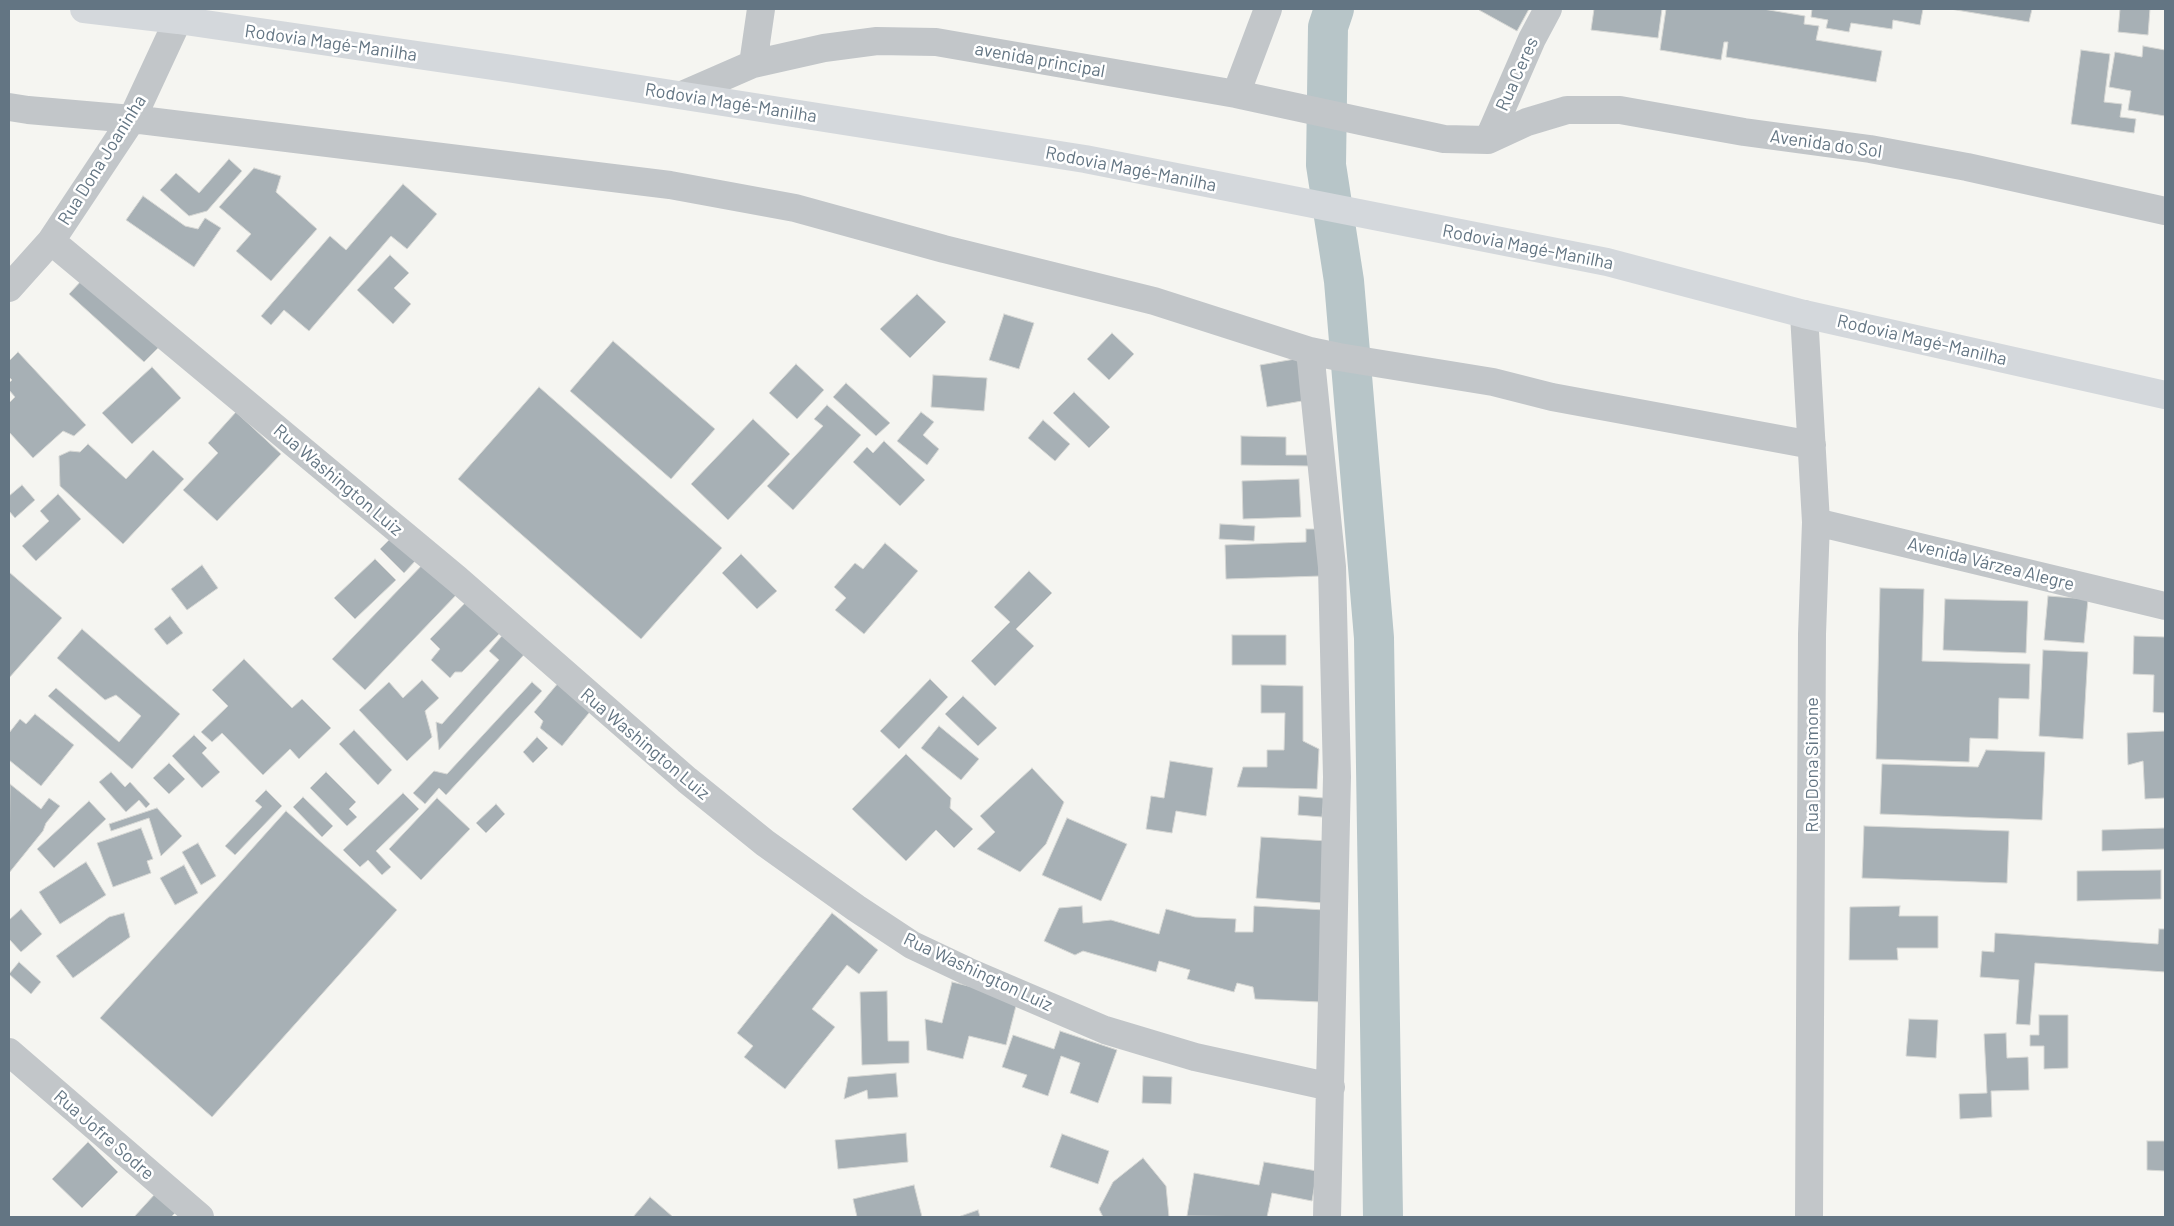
<!DOCTYPE html>
<html>
<head>
<meta charset="utf-8">
<style>
	body { margin:0 }
	#map { position:relative; width:2174px; height:1226px; overflow:hidden; background:#f5f5f1; font-family:Barlow,sans-serif }
	canvas { display:block }
	.frame { position:absolute; inset:0; border:10px solid #637583; pointer-events:none }
</style>
</head>
<body>
<div id="map">
<canvas width="2174" height="1226"></canvas>
<div class="frame"></div>
</div>
<script>
const g = document.querySelector('canvas').getContext('2d');
g.lineJoin = 'round';
function toPath(rows) {
  const path = new Path2D();
  for (const r of rows) {
    path.moveTo(r[0], r[1]);
    for (let i = 2; i < r.length; i += 2) path.lineTo(r[i], r[i + 1]);
  }
  return path;
}
function strokePath(path, color, width, dash) {
  g.strokeStyle = color;
  g.lineWidth = width;
  g.lineCap = dash ? 'butt' : 'round';
  g.setLineDash(dash || []);
  g.stroke(path);
}
function fillPath(path, color) {
  g.fillStyle = color;
  g.fill(path, 'evenodd');
}
function write(font, color, halo, rows, align = 'center') {
  g.font = font + ' Barlow,sans-serif';
  g.lineWidth = 5;
  g.setLineDash([]);
  g.textBaseline = 'middle';
  g.strokeStyle = halo;
  g.fillStyle = color;
  for (const [text, x, y, turn = 0] of rows) {
    g.save();
    g.translate(x, y);
    g.rotate((+turn || 0) * Math.PI / 180);
    g.textAlign = isNaN(turn) ? turn : align;
    if (halo) g.strokeText(text, 0, 0);
    g.fillText(text, 0, 0);
    g.restore();
  }
}
strokePath(toPath([
	[1334,9,1328,27,1326,165,1344,281,1374,638,1383,1217]
]), '#b7c5c8', 40);
const building = toPath([
	[1480,9,1529,9,1517,31,1479,10,1480,9],
	[1594,9,1662,9,1658,38,1591,30,1594,9],
	[1666,9,1763,9,1805,16,1804,24,1819,26,1816,40,1882,51,1876,82,1726,57,1728,42,1724,42,1721,60,1660,50,1666,9],
	[1812,9,1923,9,1920,25,1893,20,1892,29,1851,23,1849,32,1826,28,1828,20,1811,17,1812,9],
	[1950,9,2032,9,2029,22,1950,9],
	[2120,9,2150,9,2148,35,2118,32,2120,9],
	[2143,46,2165,50,2165,116,2128,110,2131,91,2109,87,2115,52,2142,57,2143,46],
	[2081,50,2110,54,2104,102,2122,104,2120,117,2136,119,2134,133,2071,124,2081,50],
	[229,159,242,171,207,211,189,216,160,190,176,173,199,193,229,159],
	[254,168,281,176,276,192,317,229,271,281,236,251,251,234,219,207,254,168],
	[403,184,437,214,407,249,391,236,309,331,284,310,271,325,261,316,330,236,346,250,403,184],
	[143,196,185,226,198,229,205,218,221,228,194,267,126,220,143,196],
	[390,255,409,273,394,288,411,304,393,324,357,290,390,255],
	[83,279,159,347,144,362,69,294,83,279],
	[917,294,946,322,910,358,880,329,917,294],
	[1004,314,1034,323,1019,369,989,360,1004,314],
	[1112,333,1134,354,1109,380,1087,359,1112,333],
	[613,341,715,429,671,479,570,391,613,341],
	[18,352,86,425,74,436,63,431,33,458,9,432,9,403,15,397,9,390,9,383,12,380,9,377,9,361,18,352],
	[1301,358,1308,400,1267,407,1260,365,1301,358],
	[796,364,824,390,797,419,769,393,796,364],
	[152,367,181,398,132,444,102,413,152,367],
	[933,375,987,378,984,411,931,407,933,375],
	[846,383,890,423,876,436,833,397,846,383],
	[539,387,722,548,641,639,458,479,539,387],
	[1074,392,1110,427,1089,448,1053,413,1074,392],
	[827,405,861,435,793,510,767,486,823,426,814,419,827,405],
	[236,412,281,454,217,521,183,490,218,453,208,443,236,412],
	[921,412,934,422,923,435,939,449,927,465,897,441,921,412],
	[753,419,790,454,728,520,691,484,753,419],
	[1043,420,1070,444,1055,461,1028,438,1043,420],
	[1241,436,1286,437,1286,455,1311,455,1311,466,1241,465,1241,436],
	[884,441,925,480,900,506,853,462,867,447,873,453,884,441],
	[88,444,126,479,153,450,184,479,123,544,60,486,59,456,70,451,80,452,88,444],
	[1299,479,1301,517,1243,519,1242,481,1299,479],
	[22,485,35,500,15,518,9,511,9,496,22,485],
	[58,494,81,519,36,561,22,546,49,521,40,511,58,494],
	[1220,524,1255,526,1254,541,1219,539,1220,524],
	[1306,529,1320,529,1321,576,1226,579,1225,545,1306,542,1306,529],
	[393,536,417,559,404,573,380,549,393,536],
	[885,543,918,571,864,634,835,610,846,598,834,587,855,563,863,569,885,543],
	[741,554,777,591,757,609,722,573,741,554],
	[375,559,396,580,355,619,334,598,375,559],
	[426,561,459,592,365,690,332,659,426,561],
	[202,565,218,588,187,610,171,589,202,565],
	[1029,571,1052,593,1016,629,1034,646,995,686,971,661,1010,622,994,607,1029,571],
	[9,572,62,618,9,678,9,572],
	[1880,588,1924,589,1922,661,2030,664,2029,699,1999,698,1998,739,1970,738,1969,762,1876,759,1880,588],
	[2048,596,2088,599,2084,643,2044,640,2048,596],
	[1945,599,2028,601,2026,653,1943,650,1945,599],
	[468,600,501,632,462,672,455,672,450,678,431,660,440,649,430,639,468,600],
	[170,616,183,633,167,645,154,629,170,616],
	[82,629,180,714,132,769,48,696,56,688,119,742,141,716,116,695,105,700,57,658,82,629],
	[507,630,529,649,439,750,436,722,442,724,499,660,489,651,507,630],
	[1232,635,1286,635,1286,665,1232,665,1232,635],
	[2134,636,2165,637,2165,713,2153,712,2154,675,2133,674,2134,636],
	[2043,650,2088,652,2083,739,2039,736,2043,650],
	[244,659,292,708,302,699,331,728,299,759,290,749,263,775,222,733,212,742,201,732,228,706,212,690,244,659],
	[930,679,948,697,899,749,880,731,930,679],
	[422,680,439,698,425,711,432,737,407,761,359,710,389,682,403,698,422,680],
	[532,682,542,691,446,795,439,788,425,804,413,793,434,771,447,774,532,682],
	[559,682,593,708,562,746,540,728,543,721,534,712,559,682],
	[1261,685,1303,686,1303,741,1319,749,1317,789,1237,787,1243,767,1267,767,1267,750,1284,750,1285,713,1261,713,1261,685],
	[963,696,997,728,978,746,945,714,963,696],
	[35,714,74,745,41,786,9,760,9,733,20,719,26,724,35,714],
	[939,726,979,759,961,780,921,748,939,726],
	[354,730,392,770,378,785,339,744,354,730],
	[2165,731,2165,798,2145,799,2143,761,2128,765,2127,733,2165,731],
	[194,735,207,748,202,753,220,772,202,788,172,756,194,735],
	[537,737,548,748,533,763,523,752,537,737],
	[1986,750,2045,752,2042,820,1880,814,1882,764,1978,767,1986,750],
	[906,754,951,798,950,808,973,829,954,848,936,830,906,861,852,809,906,754],
	[1170,761,1213,768,1206,816,1176,811,1172,833,1146,829,1151,796,1164,798,1170,761],
	[169,763,185,779,169,794,153,778,169,763],
	[1032,768,1064,802,1046,844,1020,872,977,849,995,832,980,816,1032,768],
	[111,772,125,787,130,782,150,804,146,808,139,800,126,812,99,782,111,772],
	[326,772,356,802,349,809,357,817,347,826,310,788,326,772],
	[10,784,41,809,49,798,60,806,46,823,43,831,9,873,10,784],
	[266,790,282,806,235,855,225,846,262,807,255,801,266,790],
	[403,793,419,809,376,851,391,867,382,875,368,860,360,867,343,850,403,793],
	[1299,796,1324,798,1322,817,1298,815,1299,796],
	[303,797,333,826,322,837,293,807,303,797],
	[437,798,470,829,421,880,389,849,437,798],
	[89,801,106,819,54,868,37,849,89,801],
	[496,804,505,814,486,833,476,823,496,804],
	[157,808,182,836,161,856,149,818,111,831,109,824,157,808],
	[286,811,397,910,212,1117,100,1018,286,811],
	[1067,818,1127,844,1101,901,1042,875,1067,818],
	[1864,826,2009,831,2007,883,1862,878,1864,826],
	[141,828,153,859,147,861,151,873,113,887,97,843,141,828],
	[2165,828,2165,849,2102,851,2102,830,2165,828],
	[1261,837,1328,841,1323,903,1256,898,1261,837],
	[198,843,216,876,201,885,182,852,198,843],
	[86,862,106,895,60,924,39,892,86,862],
	[184,865,198,893,175,905,160,878,184,865],
	[2161,870,2161,899,2077,901,2077,871,2161,870],
	[1082,906,1083,923,1111,920,1159,934,1166,909,1195,917,1236,919,1235,932,1253,932,1254,906,1325,910,1320,1002,1255,999,1253,987,1237,983,1234,992,1187,979,1190,970,1159,961,1156,972,1083,951,1075,955,1044,941,1059,908,1082,906],
	[1900,906,1899,916,1938,916,1938,948,1897,948,1898,960,1849,960,1850,907,1900,906],
	[21,909,42,934,21,952,9,939,9,920,21,909],
	[124,913,130,937,73,978,56,956,109,917,124,913],
	[832,913,878,950,859,974,847,965,812,1009,835,1027,785,1089,744,1057,753,1046,737,1033,832,913],
	[2159,929,2165,929,2165,972,2035,963,2030,1025,2016,1024,2019,980,1980,977,1982,951,1994,952,1995,933,2158,944,2159,929],
	[19,962,41,982,31,994,9,974,19,962],
	[952,982,1018,998,1006,1045,969,1036,963,1059,927,1050,925,1019,942,1023,952,982],
	[887,991,888,1041,909,1041,909,1063,862,1065,860,992,887,991],
	[2039,1015,2068,1015,2068,1068,2044,1069,2044,1046,2030,1046,2030,1035,2039,1035,2039,1015],
	[1909,1019,1938,1020,1936,1058,1906,1056,1909,1019],
	[1060,1031,1117,1050,1098,1103,1070,1093,1080,1063,1061,1056,1048,1096,1022,1087,1027,1075,1002,1067,1013,1035,1054,1049,1060,1031],
	[2006,1033,2007,1058,2028,1057,2029,1090,1991,1091,1992,1117,1960,1119,1959,1094,1987,1093,1984,1034,2006,1033],
	[896,1073,898,1097,868,1099,867,1090,844,1099,848,1077,896,1073],
	[1143,1076,1172,1077,1171,1104,1142,1103,1143,1076],
	[906,1133,908,1162,838,1169,835,1140,906,1133],
	[1062,1134,1109,1151,1098,1184,1050,1167,1062,1134],
	[2147,1141,2165,1141,2165,1171,2147,1170,2147,1141],
	[88,1142,118,1172,82,1208,52,1179,88,1142],
	[1143,1158,1166,1186,1169,1217,1103,1217,1099,1209,1113,1182,1143,1158],
	[1264,1162,1317,1171,1312,1201,1272,1193,1267,1217,1187,1216,1194,1173,1259,1185,1264,1162],
	[914,1185,922,1217,857,1217,853,1199,914,1185],
	[155,1194,176,1212,171,1217,134,1217,155,1194],
	[650,1197,673,1217,633,1217,650,1197],
	[978,1210,980,1217,958,1217,978,1210]
]);
fillPath(building, '#a7b0b5');
strokePath(building, '#d6d7d4', 1);
strokePath(toPath([
	[753,64,824,48,877,41,936,42,1236,94,1268,9],
	[1236,94,1444,139,1488,140,1527,122,1567,110,1620,110,1744,132,1870,149,1967,167,2165,211],
	[682,95,753,64,761,9],
	[9,107,28,110,132,119,670,185,795,208,944,249,1154,301,1310,351,1332,567,1337,777,1327,1217],
	[1488,140,1532,39,1548,9],
	[51,241,457,579,687,780,765,843,856,908,912,945,967,971,1105,1030,1195,1057,1331,1087],
	[9,288,51,241,132,119,178,20],
	[1804,314,1816,522,1812,634,1809,1217],
	[1310,351,1339,357,1493,382,1552,397,1812,445],
	[1816,522,2165,606],
	[9,1052,200,1217]
]), '#c2c6c9', 28);
strokePath(toPath([
	[84,9,178,20,513,69,1085,159,1607,262,1804,314,2165,395]
]), '#d4d8dc', 28);
write('18px', '#637583', '#fff', [
	["Rodovia Magé-Manilha",331,43,8],
	["avenida principal",1040,60,10],
	["Rua Ceres",1517,74,-66],
	["Rodovia Magé-Manilha",731,103,9],
	["Avenida do Sol",1826,144,8],
	["Rua Dona Joaninha",102,160,-58],
	["Rodovia Magé-Manilha",1131,169,11],
	["Rodovia Magé-Manilha",1528,247,11],
	["Rodovia Magé-Manilha",1922,340,13],
	["Rua Washington Luiz",338,480,40],
	["Avenida Várzea Alegre",1991,564,14],
	["Rua Washington Luiz",645,744,40],
	["Rua Dona Simone",1812,765,-90],
	["Rua Washington Luiz",978,972,25],
	["Rua Jofre Sodre",104,1135,41]
]);
</script>
</body>
</html>
